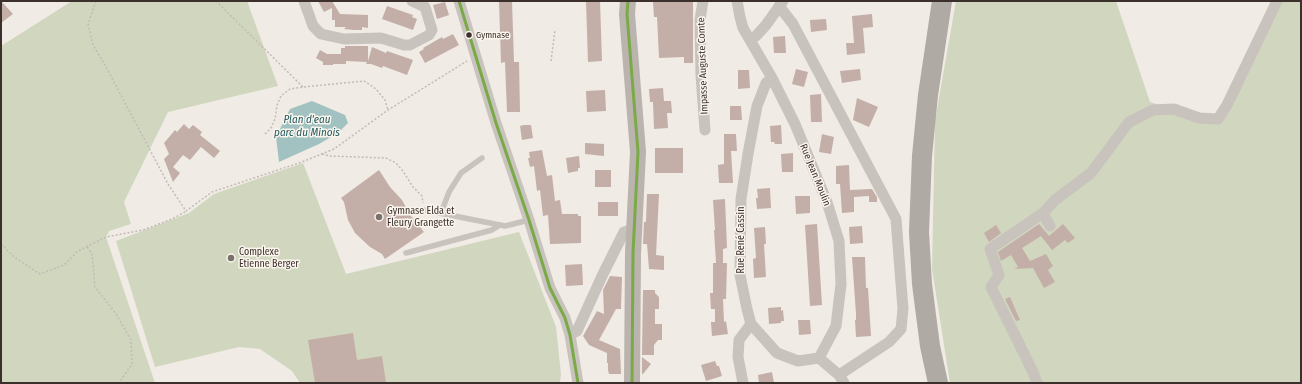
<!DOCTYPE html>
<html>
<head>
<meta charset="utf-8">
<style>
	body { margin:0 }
	#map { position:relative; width:1302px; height:384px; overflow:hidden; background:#f0ebe5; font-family:"Fira Sans Condensed",sans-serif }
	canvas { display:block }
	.frame { position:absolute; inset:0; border:2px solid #3b302b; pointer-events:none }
</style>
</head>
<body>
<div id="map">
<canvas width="1302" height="384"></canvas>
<div class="frame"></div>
</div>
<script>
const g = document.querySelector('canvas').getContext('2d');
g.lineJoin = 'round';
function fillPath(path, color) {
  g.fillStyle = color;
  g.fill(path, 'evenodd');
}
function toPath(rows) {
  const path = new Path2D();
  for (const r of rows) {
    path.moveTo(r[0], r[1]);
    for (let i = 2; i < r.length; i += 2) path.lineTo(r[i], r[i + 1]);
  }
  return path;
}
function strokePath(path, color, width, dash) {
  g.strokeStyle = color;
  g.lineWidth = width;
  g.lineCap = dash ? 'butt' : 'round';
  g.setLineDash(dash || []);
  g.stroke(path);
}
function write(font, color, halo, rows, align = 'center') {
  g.font = font + ' "Fira Sans Condensed",sans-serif';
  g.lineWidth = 3;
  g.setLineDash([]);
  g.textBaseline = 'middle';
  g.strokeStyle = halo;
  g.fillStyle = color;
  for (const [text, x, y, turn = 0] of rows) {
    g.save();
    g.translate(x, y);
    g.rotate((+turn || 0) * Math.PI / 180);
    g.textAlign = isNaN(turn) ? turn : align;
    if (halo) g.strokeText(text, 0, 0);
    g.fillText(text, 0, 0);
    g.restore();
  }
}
fillPath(toPath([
	[72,1,247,1,278,86,168,112,124,202,131,224,109,231,106,237,155,383,1,383,1,46],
	[956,1,1116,1,1150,102,1216,123,1276,1,1301,1,1301,383,950,383,932,269,935,121],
	[303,163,346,274,519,232,556,327,561,374,560,383,300,383,292,371,260,349,239,347,155,367,116,241,189,213,214,194]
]), '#d1d6bf');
fillPath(toPath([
	[312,101,345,115,348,123,338,133,319,144,279,162,276,137,290,109]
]), '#a1c2c1');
fillPath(toPath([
	[1,1,13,14,1,23],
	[318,1,332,1,340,14,368,15,368,28,362,27,362,30,354,30,344,29,346,27,335,27,335,20,332,20,332,8,324,12],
	[499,1,512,1,514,62,519,62,520,112,507,112,505,62,501,63],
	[586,1,600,1,602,61,588,62],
	[693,1,693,63,684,63,684,57,659,58,657,17,654,17,653,2],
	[445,2,449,15,437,19,433,5],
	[387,6,413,15,412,17,417,19,413,30,382,19],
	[872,14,873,27,863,28,865,53,847,55,846,43,854,43,852,16],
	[826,19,827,30,811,32,810,20],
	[453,34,459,45,425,63,419,52,424,49,423,48,442,37,443,39],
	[785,36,786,53,774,53,773,37],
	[345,46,368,46,368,61,372,47,386,53,387,51,413,60,407,75,383,66,382,68,371,64,366,64,367,62,346,61,346,64,333,64,333,65,323,65,323,62,316,58,320,50,327,54,341,54,341,48,345,48],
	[796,69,808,72,804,87,792,84],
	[860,69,861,80,842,83,840,71],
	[738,70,749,70,750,88,738,89],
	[663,88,664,101,671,101,672,113,667,113,668,128,654,129,653,102,650,102,649,89],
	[605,90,606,111,587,112,586,91],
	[821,94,822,122,811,122,810,95],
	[857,98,878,107,869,127,853,120],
	[730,106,741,106,742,120,730,120],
	[184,124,189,129,193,125,202,132,200,135,220,151,214,158,201,147,190,160,183,155,173,167,180,173,173,182,164,159,169,154,164,143,175,130,177,132],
	[524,125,531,125,533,138,522,140,520,126],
	[781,125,782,144,775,144,774,142,771,142,770,126],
	[724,134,736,134,737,151,731,151,733,183,719,183,718,165,724,164],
	[822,134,834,137,831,154,819,152],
	[585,143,604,144,604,156,585,154],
	[655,148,683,148,683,173,655,173],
	[542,150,547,176,552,175,555,201,560,200,562,214,578,214,578,216,581,216,581,243,550,244,548,215,543,216,540,190,537,191,534,166,530,167,528,158,530,158,529,152],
	[793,153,793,172,782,172,781,154],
	[579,156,580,168,578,168,578,171,568,173,566,158],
	[849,165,850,190,872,189,877,197,877,202,869,202,869,196,854,197,854,212,842,213,840,184,836,184,836,166],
	[379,170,390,187,402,200,411,216,424,232,385,259,382,254,370,247,355,233,348,220,344,202,341,198],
	[595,170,611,170,611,187,595,187],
	[770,188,771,208,757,209,756,198,758,198,757,189],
	[647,194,659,194,656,255,664,256,664,270,649,269,647,244,643,244,644,222,646,222],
	[795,196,810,196,810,213,796,214],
	[725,199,727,248,723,249,723,263,727,263,726,299,723,299,724,322,726,321,728,334,712,336,711,323,711,322,715,322,715,309,711,309,710,293,713,293,713,263,716,263,714,230,715,230,713,200],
	[598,202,618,202,618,216,598,216],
	[817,224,822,305,810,306,805,225],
	[1039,224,1049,236,1063,224,1075,238,1068,243,1065,240,1052,250,1041,236,1022,248,1030,261,1046,254,1053,266,1048,270,1055,282,1044,288,1033,268,1014,269,1018,267,1011,255,1001,261,998,252],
	[996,225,1001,233,989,242,984,233],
	[862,226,863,243,850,244,849,227],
	[765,227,766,244,764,244,766,277,754,278,753,259,756,258,754,228],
	[852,257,865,257,866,288,868,288,871,336,856,337,855,320,856,320,856,314],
	[582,264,583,285,566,286,565,265],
	[610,276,622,277,621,309,616,309,599,340,620,349,621,374,609,374,608,370,608,363,607,363,607,353,589,345,583,336,597,311,604,314,603,290],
	[643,290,655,290,655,293,659,297,659,309,655,309,655,324,662,324,662,340,658,340,654,345,654,355,642,355],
	[1010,297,1020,320,1016,321,1005,299],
	[781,307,781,311,783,310,784,321,781,321,781,323,769,324,768,308],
	[798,320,810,320,811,334,799,335],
	[353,333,357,360,382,356,386,383,315,383,308,340],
	[642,357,651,364,643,374,642,374],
	[715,361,717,366,719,366,722,376,706,381,701,365],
	[772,372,774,383,759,383,758,375]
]), '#c3afa7');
strokePath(toPath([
	[96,1,88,24,93,45,105,65,168,184,186,211,212,192,302,162,334,149,388,110,467,61],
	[216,1,303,87],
	[551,61,555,30],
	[265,134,271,128,275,119,277,105,281,96,290,89,303,87,364,81,376,89,385,100,388,110],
	[322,154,330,156,386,158,396,163,403,171,413,187,422,196,423,203],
	[1,244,14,257,40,274,64,265,78,251,106,237,143,230,172,219,185,212],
	[87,247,92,254,95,287,116,314,131,340,132,364,119,383]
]), '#c2bbb6', 1.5, [2, 2]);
strokePath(toPath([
	[424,210,505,226,529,220],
	[441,213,449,192,461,173,482,158],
	[406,253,492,230,500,225]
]), '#c9c3be', 5.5);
strokePath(toPath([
	[304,1,313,26,321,34,344,39,381,38,404,45,410,45,429,35,432,30,425,7,412,1],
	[459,1,496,123,529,220,550,288,565,318,570,335,578,383],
	[703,1,700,20,701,75,705,130],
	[737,1,740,17,743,28,772,78,795,124,827,202,839,241,841,284,836,326,819,358],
	[779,6,793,24,896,219,903,309,901,329,889,342,839,375],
	[750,40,756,36,766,25,783,1],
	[772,78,766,83,757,106,748,154,741,199,740,275,747,309,751,324,777,353,798,361,819,358],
	[1050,226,1043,213,1055,200,1091,173,1129,122,1153,110,1174,109,1199,118,1218,119,1227,105,1277,1],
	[570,335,577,331,602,276,624,232,634,229],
	[819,358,839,375,844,383],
	[743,383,738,357,739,340,751,324],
	[1037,383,1033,372,991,287,999,275,990,249,1043,213]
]), '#c9c3be', 11);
strokePath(toPath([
	[628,1,627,14,638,152,633,253,632,383]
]), '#bab3ae', 16);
strokePath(toPath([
	[938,383,930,346,922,284,919,232,922,156,928,95,942,1]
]), '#afaaa4', 20);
strokePath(toPath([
	[459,1,496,123,529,220,550,288,565,318,570,335,578,383],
	[628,1,627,14,638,152,633,253,632,383]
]), '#7aa947', 3);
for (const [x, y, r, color] of [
	[469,35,3.5,"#3b302b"],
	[379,217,4,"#7a716c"],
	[231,258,4,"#7a716c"]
]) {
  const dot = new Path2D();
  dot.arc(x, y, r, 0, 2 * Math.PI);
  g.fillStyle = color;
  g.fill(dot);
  strokePath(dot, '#fbf5ee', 1.5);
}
write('9px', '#3b302b', '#fbf5ee', [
	["Gymnase",476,35]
], 'left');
write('10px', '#3b302b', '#fbf5ee', [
	["Impasse Auguste Comte",703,66,-92],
	["Rue Jean Moulin",815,175,68],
	["Rue René Cassin",741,240,-90]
]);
write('10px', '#3b302b', '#fbf5ee', [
	["Gymnase Elda et",387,211],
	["Fleury Grangette",387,223],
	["Complexe",239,252],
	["Etienne Berger",239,264]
], 'left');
write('italic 11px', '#1f5a5e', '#fbf5ee', [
	["Plan d'eau",307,120],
	["parc du Minois",307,133]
]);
</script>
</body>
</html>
